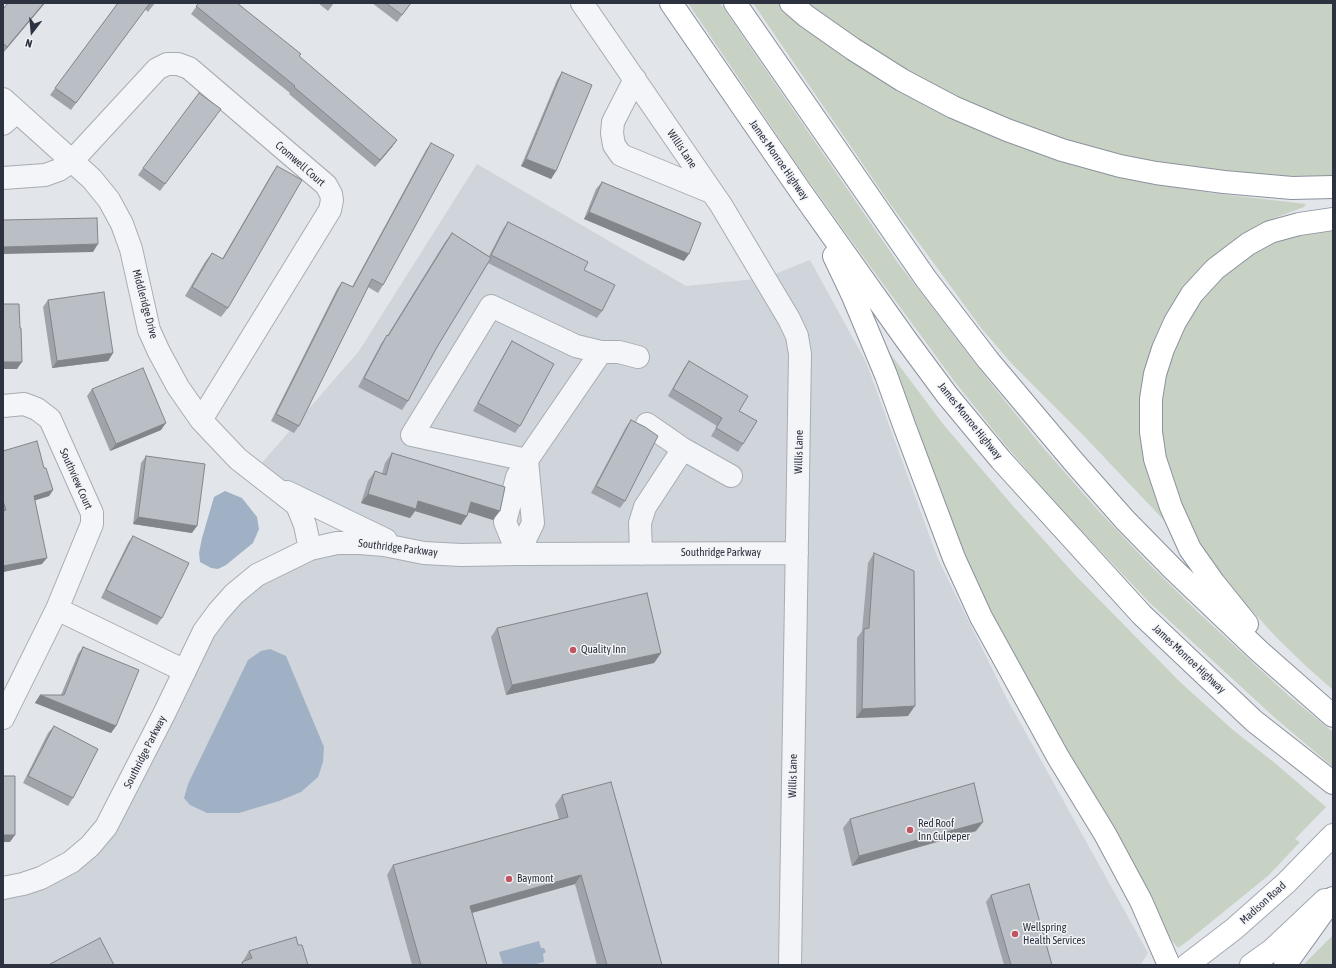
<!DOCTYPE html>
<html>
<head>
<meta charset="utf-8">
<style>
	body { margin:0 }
	#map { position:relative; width:1336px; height:968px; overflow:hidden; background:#e2e5e9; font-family:"Asap Condensed",sans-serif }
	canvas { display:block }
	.frame { position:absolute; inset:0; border:4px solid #2c323f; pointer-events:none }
	.north { position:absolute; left:12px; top:12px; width:40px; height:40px; -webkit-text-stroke:3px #f2f3f6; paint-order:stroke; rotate:196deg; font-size:11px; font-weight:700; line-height:16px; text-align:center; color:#2c323f }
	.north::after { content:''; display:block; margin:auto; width:14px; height:18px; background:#2c323f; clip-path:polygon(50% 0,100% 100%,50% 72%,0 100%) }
</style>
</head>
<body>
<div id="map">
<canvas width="1336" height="968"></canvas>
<div class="frame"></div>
<div class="north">N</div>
</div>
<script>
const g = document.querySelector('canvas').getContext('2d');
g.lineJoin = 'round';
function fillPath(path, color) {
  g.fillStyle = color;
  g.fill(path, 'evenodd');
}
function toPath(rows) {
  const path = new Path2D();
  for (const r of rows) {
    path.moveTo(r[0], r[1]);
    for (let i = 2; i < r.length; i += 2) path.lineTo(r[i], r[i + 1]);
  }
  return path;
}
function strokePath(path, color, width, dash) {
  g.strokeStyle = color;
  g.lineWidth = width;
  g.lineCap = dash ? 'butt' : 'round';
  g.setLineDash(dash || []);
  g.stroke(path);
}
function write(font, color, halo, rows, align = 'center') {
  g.font = font + ' "Asap Condensed",sans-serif';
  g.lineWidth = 3;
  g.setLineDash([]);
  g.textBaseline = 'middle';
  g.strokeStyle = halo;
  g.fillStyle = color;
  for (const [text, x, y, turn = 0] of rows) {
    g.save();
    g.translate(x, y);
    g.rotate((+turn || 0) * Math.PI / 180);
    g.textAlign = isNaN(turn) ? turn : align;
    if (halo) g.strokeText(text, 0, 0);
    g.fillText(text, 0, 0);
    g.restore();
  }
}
fillPath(toPath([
	[477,164,686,286,765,278,810,260,866,362,938,559,1007,699,1148,953,1141,964,1139,965,3,965,3,885,23,884,101,832,185,671,248,582,310,549,383,545,254,472,359,351]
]), '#d0d4db');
fillPath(toPath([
	[688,3,720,3,898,263,988,380,1040,444,1096,508,1146,561,1202,616,1289,696,1333,732,1333,767,1274,717,1150,603,1055,503,1002,441,955,382,856,247,798,166],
	[753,3,778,3,789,13,1081,165,1139,181,1212,193,1306,204,1304,207,1272,219,1248,232,1227,246,1199,271,1185,289,1166,314,1156,335,1148,361,1178,535,1083,435,1012,364,982,329,888,201],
	[802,3,1333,3,1333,177,1260,176,1212,172,1113,155,981,111,864,49],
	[1333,230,1333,690,1307,667,1277,638,1244,602,1208,556,1189,523,1172,486,1162,451,1160,396,1173,349,1196,305,1214,283,1249,254,1266,246,1297,235],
	[880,340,943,424,1013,506,1076,576,1179,681,1233,730,1276,764,1326,807,1295,839,1300,842,1269,875,1189,940,1178,948,1170,938,1128,860,1065,755,966,564],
	[1333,935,1333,965,1303,965]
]), '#c7d2c4');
fillPath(toPath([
	[225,491,242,498,257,517,259,529,253,543,226,565,218,569,211,568,200,562,199,553,202,538,214,497],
	[270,649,286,656,324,747,323,762,318,777,301,792,279,801,239,813,207,813,190,805,184,798,188,784,248,660,261,651],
	[539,941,541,948,544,948,546,952,543,954,544,962,532,965,503,965,499,952]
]), '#a1b1c5');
const minor = toPath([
	[582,3,721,205,789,319,797,336,800,354,790,965],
	[635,79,613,122,612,133,614,145,621,155,711,192],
	[3,99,92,179,109,200,122,224,131,249,149,330,159,352,178,387,201,420,238,459,297,505,305,525,310,549],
	[3,124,17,112],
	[3,178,45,175,59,170,72,161,157,69,167,64,178,64,189,68,326,185,331,194,332,200,330,210,201,420],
	[3,406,24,404,37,409,50,419,92,513,92,524,57,609,3,718],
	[647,424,683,449,731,476],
	[527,460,412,435,491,306,576,346,601,352,619,352,638,357],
	[287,492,386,540],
	[518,554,505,522,517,477,527,460,601,352],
	[518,554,533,523,527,460],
	[641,554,640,523,645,507,683,449],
	[57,609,185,671],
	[3,888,23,884,41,878,71,862,90,846,106,827,164,714,204,631,218,612,234,594,257,575,310,549,337,543,360,543,384,545,424,553,461,555,518,554,797,553]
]);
const major = toPath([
	[1187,965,1234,929,1286,883,1333,835],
	[1251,965,1272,950,1325,900]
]);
const highway = toPath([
	[671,3,799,189,907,341,947,395,1001,460,1142,615,1254,721,1333,783],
	[735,3,926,279,988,360,1073,461,1125,520,1174,570,1259,651,1333,716],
	[791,3,806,16,853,49,902,80,953,107,1007,130,1062,150,1120,166,1156,173,1224,182,1292,188,1333,187],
	[834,256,853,296,886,375,904,425,954,558,981,617,1058,757,1105,834,1141,901,1169,965],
	[1247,624,1214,583,1190,549,1171,507,1155,459,1151,432,1151,399,1155,374,1163,349,1175,322,1192,294,1215,269,1248,244,1270,232,1299,224,1333,219],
	[1285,965,1333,898]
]);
strokePath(minor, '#a8acb3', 24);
strokePath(major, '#a3a9b3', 24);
strokePath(highway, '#8b929e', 24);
strokePath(minor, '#f4f5f8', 22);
strokePath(major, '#fff', 22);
strokePath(highway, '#fff', 22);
fillPath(toPath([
	[8,3,45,3,3,53,3,9],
	[118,3,155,3,148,12,145,9,71,110,50,95],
	[199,3,299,57,397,140,392,147,375,167,289,94,290,93,191,14],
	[318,3,334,3,328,11],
	[372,3,411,3,397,22],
	[562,72,556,171,551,179,521,166,557,80],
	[216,116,160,191,138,175,143,168],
	[431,143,383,285,378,293,368,287,299,426,294,433,271,421,337,289,342,282,352,287,426,150],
	[277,166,228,308,221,317,185,296,205,262,212,253,222,259,271,175],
	[602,182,684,261,584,219,596,189],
	[508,222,602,311,597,318,488,263,437,347,408,401,402,410,358,387,381,344,387,335,387,336,445,242,452,233,489,256,503,229],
	[48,300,113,353,108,361,52,368,43,307],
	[512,341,520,426,515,433,473,411,507,349],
	[689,361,739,411,743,444,738,452,711,436,717,426,668,396,684,368],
	[92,389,161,430,110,451,87,396],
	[631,420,625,501,620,508,591,493,626,427],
	[3,451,44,468,53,490,49,496,35,500,42,564,3,572],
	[392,453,493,520,468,512,461,525,415,511,410,518,361,503,368,481,375,471,382,474,385,463],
	[146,456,192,533,133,524,141,463],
	[133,536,162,618,157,625,101,598,128,543],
	[874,553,908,716,856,718,857,638,862,631,868,563],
	[497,628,661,653,654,663,506,695,491,637],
	[83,647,116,726,111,733,35,703,40,695,61,695,78,654],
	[54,726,73,798,68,806,23,783,48,733],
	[562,795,662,965,597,965,575,884,472,913,487,965,412,965,387,875,393,865,559,819,555,805],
	[850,819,976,831,852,866,843,828],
	[991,895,1052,965,1004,965,986,902],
	[298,945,308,965,240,965,243,962,243,961,249,951]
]), '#a0a3a9');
fillPath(toPath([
	[44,3,45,3,3,53,7,47],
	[397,140,392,147,375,167,380,160],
	[526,159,556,171,551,179,521,166],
	[589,212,689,254,684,261,584,219],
	[98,244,93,252,3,254,3,247],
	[113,353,108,361,52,368,57,361],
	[3,362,22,362,17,369,3,369],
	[166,423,161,430,110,451,116,444],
	[53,490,49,496,30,502,34,496],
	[368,494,418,501,467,516,461,525,415,511,410,518,361,503],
	[471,502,500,511,493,520,465,511],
	[138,517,197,526,192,533,133,524],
	[47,558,42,564,3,572,3,566],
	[661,653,654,663,506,695,512,685],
	[40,695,116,726,111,733,35,703],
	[915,706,908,716,856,718,862,709],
	[983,822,976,831,852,866,859,856],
	[3,835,15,835,10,842,3,842],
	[581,875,575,884,464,915,470,906]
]), '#82858a');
const building = toPath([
	[8,3,44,3,7,47,3,43,3,9,8,3],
	[118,3,150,3,76,103,55,88,118,3],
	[199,3,237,3,301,54,299,56,397,140,380,160,294,87,295,86,196,6,199,3],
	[386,3,411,3,402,15,386,3],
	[562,72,592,85,556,171,526,159,562,72],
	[199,93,221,109,165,184,143,168,199,93],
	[431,143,454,155,383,285,372,279,299,426,276,414,342,282,353,287,431,143],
	[277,166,302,180,228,308,192,287,212,253,223,259,277,166],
	[602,182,701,223,689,254,589,212,602,182],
	[97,218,98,244,3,247,3,220,97,218],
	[508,222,588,262,584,270,615,285,602,311,491,255,508,222],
	[452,233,491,258,437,347,408,401,364,378,387,335,388,336,452,233],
	[104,292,113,353,57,361,48,300,104,292],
	[3,304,19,304,20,328,21,328,22,362,3,362,3,304],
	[512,341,554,364,520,426,478,403,512,341],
	[689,361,748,396,739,411,757,421,743,444,716,428,722,418,673,389,689,361],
	[143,368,166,423,116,444,92,389,143,368],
	[631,420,645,427,658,436,625,501,596,486,631,420],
	[37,441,44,468,46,468,53,490,34,496,47,558,3,566,3,511,6,510,3,501,3,451,37,441],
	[392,453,505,487,500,511,471,502,467,516,418,501,416,509,368,494,375,471,386,475,392,453],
	[146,456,205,464,197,526,138,517,146,456],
	[133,536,189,563,162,618,106,590,133,536],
	[874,553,914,571,915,706,862,709,864,629,869,628,874,553],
	[647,593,661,653,512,685,497,628,647,593],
	[83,647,139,670,116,726,40,695,64,695,83,647],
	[54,726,98,749,73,798,28,776,54,726],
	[3,776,15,776,15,835,3,835,3,776],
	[611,782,662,965,607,965,581,875,470,906,487,965,421,965,393,865,568,817,562,795,611,782],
	[974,783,983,822,859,856,850,819,974,783],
	[1029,884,1052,965,1011,965,991,895,1029,884],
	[296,937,298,945,302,945,308,965,243,965,242,962,252,958,249,951,296,937],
	[100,938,114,965,50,965,50,964,100,938]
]);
fillPath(building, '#babec5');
strokePath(building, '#82858a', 1);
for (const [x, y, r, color] of [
	[573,650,4,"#c05562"],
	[910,830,4,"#c05562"],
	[509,879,4,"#c05562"],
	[1015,934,4,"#c05562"]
]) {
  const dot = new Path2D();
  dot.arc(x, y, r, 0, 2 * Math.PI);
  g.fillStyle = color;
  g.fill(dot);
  strokePath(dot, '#f2f3f6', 1.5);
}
write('11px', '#2c323f', '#f2f3f6', [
	["Willis Lane",682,149,56],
	["James Monroe Highway",779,160,55],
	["Cromwell Court",300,164,41],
	["Middleridge Drive",145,304,75],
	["James Monroe Highway",970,421,51],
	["Willis Lane",799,452,-89],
	["Southview Court",76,479,66],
	["Southridge Parkway",398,548,7],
	["Southridge Parkway",721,553],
	["James Monroe Highway",1189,659,43],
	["Southridge Parkway",145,752,-63],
	["Willis Lane",793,776,-89],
	["Madison Road",1263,903,-42]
]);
write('11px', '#2c323f', '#f2f3f6', [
	["Quality Inn",581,650],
	["Red Roof",918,824],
	["Inn Culpeper",918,837],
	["Baymont",517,879],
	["Wellspring",1023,928],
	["Health Services",1023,941]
], 'left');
</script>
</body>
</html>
